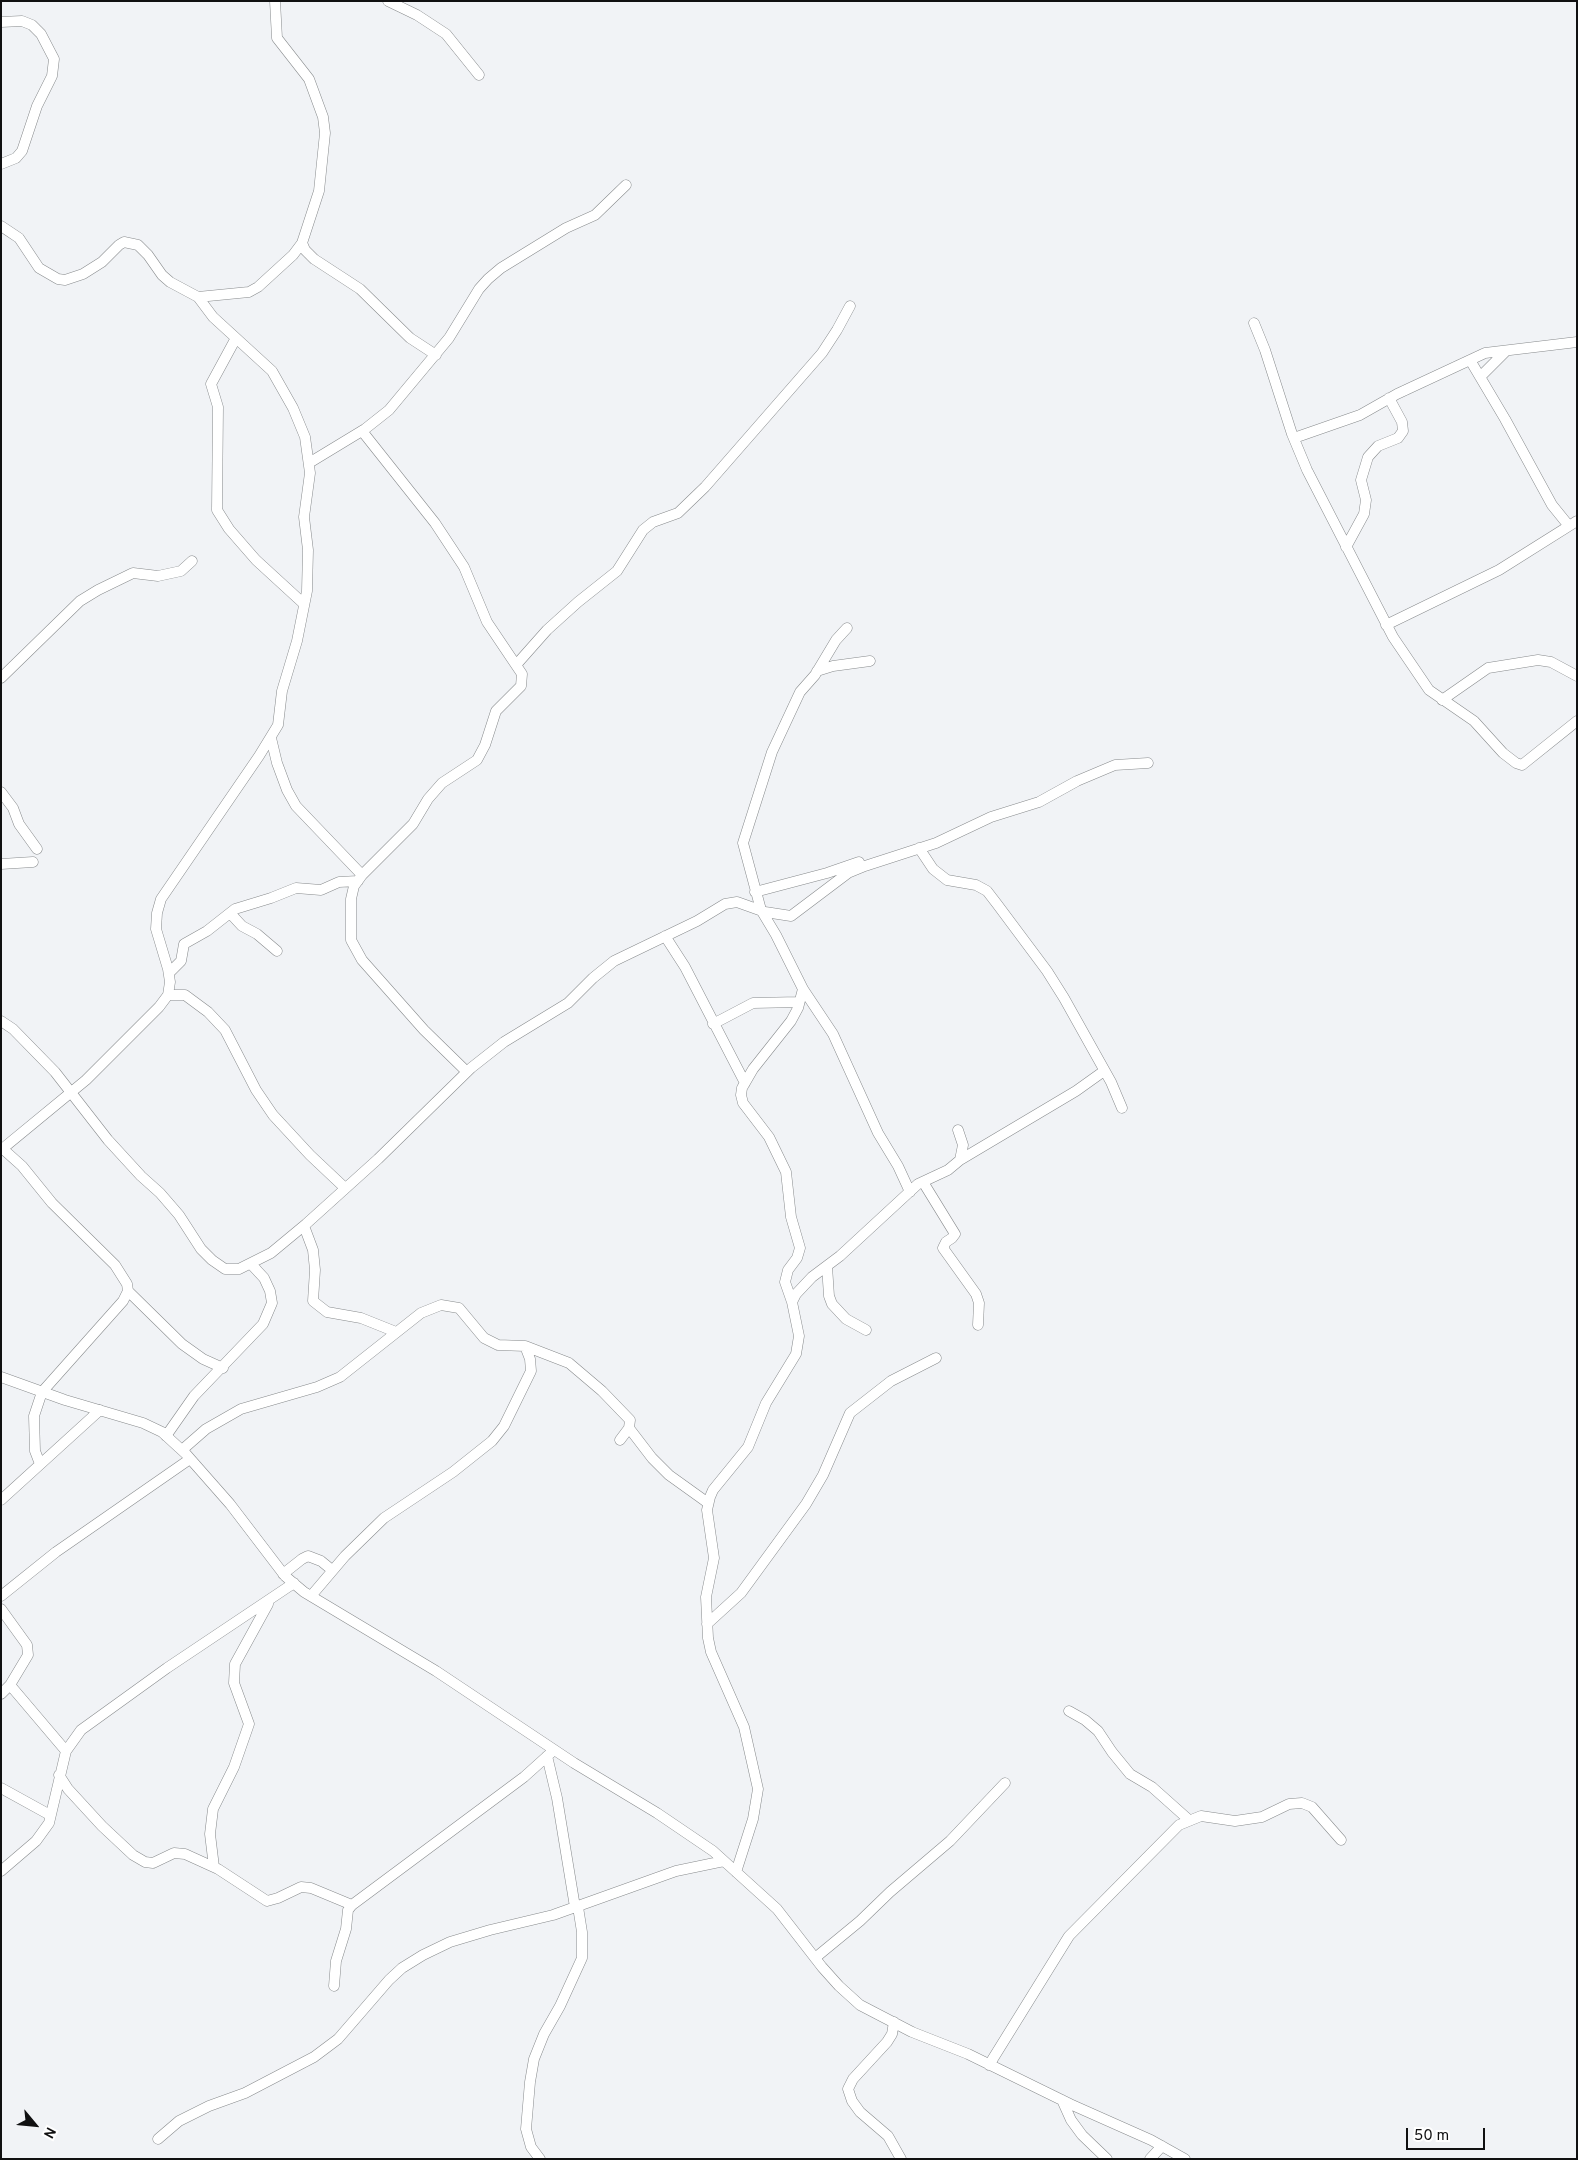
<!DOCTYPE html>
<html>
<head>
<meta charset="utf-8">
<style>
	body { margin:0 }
	#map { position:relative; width:1578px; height:2160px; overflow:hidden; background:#f1f3f6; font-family:Overpass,sans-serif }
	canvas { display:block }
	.frame { position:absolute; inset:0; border:2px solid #101011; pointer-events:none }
	.north { position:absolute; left:10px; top:2100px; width:50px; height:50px; -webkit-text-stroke:4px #fff; paint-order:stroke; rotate:118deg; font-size:14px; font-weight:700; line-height:20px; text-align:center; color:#101011 }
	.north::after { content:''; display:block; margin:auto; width:18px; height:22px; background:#101011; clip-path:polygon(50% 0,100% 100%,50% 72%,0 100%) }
	.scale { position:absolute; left:1406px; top:2128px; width:79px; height:22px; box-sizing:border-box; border:2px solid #101011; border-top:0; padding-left:6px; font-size:15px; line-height:18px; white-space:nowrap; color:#101011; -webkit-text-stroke:4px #fff; paint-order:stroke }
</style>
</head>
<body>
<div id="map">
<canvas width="1578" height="2160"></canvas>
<div class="frame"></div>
<div class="north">N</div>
<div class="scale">50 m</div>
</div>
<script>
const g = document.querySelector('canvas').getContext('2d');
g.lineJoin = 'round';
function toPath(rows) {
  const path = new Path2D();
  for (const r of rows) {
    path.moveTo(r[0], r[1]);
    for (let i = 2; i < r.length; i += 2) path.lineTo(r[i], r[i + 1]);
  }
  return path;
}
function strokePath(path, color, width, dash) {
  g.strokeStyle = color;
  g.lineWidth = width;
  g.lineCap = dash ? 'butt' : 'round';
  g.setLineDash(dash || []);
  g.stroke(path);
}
const minor = toPath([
	[388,1,417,15,446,34,479,75],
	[1,22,22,21,32,25,41,34,54,59,52,76,37,106,22,151,16,158,1,164],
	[1,226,19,238,39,268,58,279,65,280,83,274,102,262,119,245,124,242,138,245,148,255,162,275,170,282,198,297,213,317,272,371,293,408,305,437,310,473,304,517,308,550,307,591,297,641,282,691,278,725,259,756,161,899,157,913,156,929,168,969,170,982,168,995,159,1007,86,1080,1,1150],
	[302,243,305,250,314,259,360,289,410,338,436,355],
	[198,297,249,292,258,287,293,255,302,243,319,191,325,133,323,117,309,79,277,38,275,1],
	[1254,323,1265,350,1292,434,1307,470,1393,637,1429,690,1474,721,1503,753,1516,763,1522,765,1577,721],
	[236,338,211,384,218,407,217,510,229,529,256,560,304,604],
	[1470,360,1505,419,1552,505,1569,526],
	[1480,377,1506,351],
	[362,431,435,523,464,567,487,622,522,674,521,686,496,711,485,745,477,760,442,783,428,799,413,824,362,875,354,886,351,899,351,940,362,960,424,1030,467,1072],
	[1294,438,1360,415,1397,394,1485,353,1577,342],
	[309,463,365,429,389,410,449,338,479,289,488,279,501,268,566,228,595,215,626,185],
	[1346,547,1364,514,1366,500,1361,480,1368,457,1378,446,1398,438,1403,431,1402,422,1389,398],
	[1386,625,1499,570,1577,521],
	[847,628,836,640,815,675,800,692,772,752,743,843,761,910,776,935,803,989,833,1034,878,1133,898,1166,910,1192],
	[516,665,547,630,578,602,617,571,643,530,653,522,678,513,705,487,822,353,837,330,850,306],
	[817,671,833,666,870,661],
	[1,678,80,601,98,590,133,573,158,576,181,571,192,561],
	[1442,700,1488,668,1538,660,1551,662,1577,676],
	[271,738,277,763,287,790,296,806,362,875],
	[1,792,13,808,19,824,37,849],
	[919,848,933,869,947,880,976,885,987,891,997,904,1047,971,1064,998,1111,1082,1122,1108],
	[1,864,33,862],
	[755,892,827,873,859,862],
	[230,913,242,926,257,934,277,951],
	[665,936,685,967,745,1083],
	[169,973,181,961,184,944,207,931,235,909,271,898,296,888,321,890,339,882,358,881],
	[168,995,185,995,208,1012,225,1030,256,1090,273,1115,310,1155,345,1188],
	[1,1021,13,1029,55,1072,108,1140,141,1176,160,1193,179,1215,201,1249,212,1260,225,1269,239,1269,271,1253,306,1224,378,1159,471,1068,504,1042,568,1003,593,978,614,961,697,921,725,904,737,902,765,912,791,916,848,873,865,866,936,843,991,817,1039,802,1077,781,1115,765,1148,763],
	[713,1024,753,1003,799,1002],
	[3,1149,22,1166,52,1203,115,1265,127,1284,128,1291,123,1301,42,1392,34,1416,35,1451,40,1464],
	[960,1160,1076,1091,1104,1071],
	[923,1182,955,1234,952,1238,946,1242,943,1248,976,1294,979,1303,978,1325],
	[304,1226,313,1250,315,1270,313,1301,327,1312,361,1318,396,1332],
	[827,1266,829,1296,832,1304,846,1319,866,1330],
	[128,1291,182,1344,203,1359,223,1368],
	[792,1302,785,1282,788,1270,797,1258,800,1248,791,1217,786,1172,769,1137,743,1103,741,1095,742,1088,753,1069,791,1021,798,1008,803,989],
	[1,1377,65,1400,143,1423,162,1432,186,1454,230,1504,285,1576,304,1592,436,1671,574,1763,657,1813,713,1851,777,1909,822,1967,839,1986,860,2005,912,2032,968,2054,1070,2104,1151,2140,1185,2159],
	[629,1428,652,1458,669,1475,708,1503],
	[166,1436,194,1396,263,1324,272,1303,270,1291,264,1278,251,1264],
	[182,1450,206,1429,241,1409,317,1387,340,1377,421,1313,441,1305,459,1308,484,1338,498,1345,525,1346,569,1363,602,1391,630,1420,629,1428,620,1440],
	[1,1500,100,1410],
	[283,1574,302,1559,308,1556,321,1561,332,1570],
	[1,1596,56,1552,190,1459],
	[311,1596,345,1556,384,1518,453,1472,492,1441,504,1426,531,1371,530,1359,525,1346],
	[1,1609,27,1645,28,1655,10,1685,1,1694],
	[707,1624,741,1593,806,1504,823,1475,850,1413,891,1381,936,1358],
	[10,1685,66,1751],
	[1069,1711,1085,1720,1098,1731,1112,1752,1130,1774,1152,1787,1189,1820],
	[547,1756,557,1798,575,1907],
	[59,1775,68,1789,102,1826,133,1855,145,1862,153,1863,174,1853,185,1854,218,1869,267,1901,278,1898,301,1887,311,1888,352,1905],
	[1,1788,50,1815],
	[214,1867,210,1834,213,1809,234,1767,249,1724,234,1683,235,1664,268,1604],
	[1,1871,36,1841,49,1823,66,1751,81,1730,167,1668,294,1583],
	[736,1872,753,1819,758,1789,744,1727,711,1652,708,1638,706,1597,714,1558,707,1510,710,1497,713,1490,748,1447,766,1403,796,1354,799,1336,792,1302,796,1294,812,1277,840,1256,918,1184,948,1170,960,1160,963,1145,958,1130],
	[815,1958,860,1921,890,1892,950,1841,1005,1783],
	[334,1986,336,1961,346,1929,348,1910,352,1905,524,1777,554,1750],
	[894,2022,892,2034,887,2042,853,2079,848,2089,852,2101,860,2112,888,2136,901,2159],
	[989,2065,1069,1936,1179,1825,1201,1816,1235,1821,1262,1817,1289,1804,1302,1803,1312,1807,1341,1840],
	[1062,2100,1071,2120,1082,2135,1107,2159],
	[158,2139,179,2121,209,2106,245,2093,314,2057,338,2039,389,1980,402,1968,423,1955,450,1942,490,1930,553,1915,676,1871,724,1861],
	[540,2159,531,2147,526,2129,530,2082,534,2059,544,2034,560,2006,582,1958,582,1932,578,1907],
	[1150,2159,1162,2146]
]);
strokePath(minor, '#878a8c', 11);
strokePath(minor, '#fff', 10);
</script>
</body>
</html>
